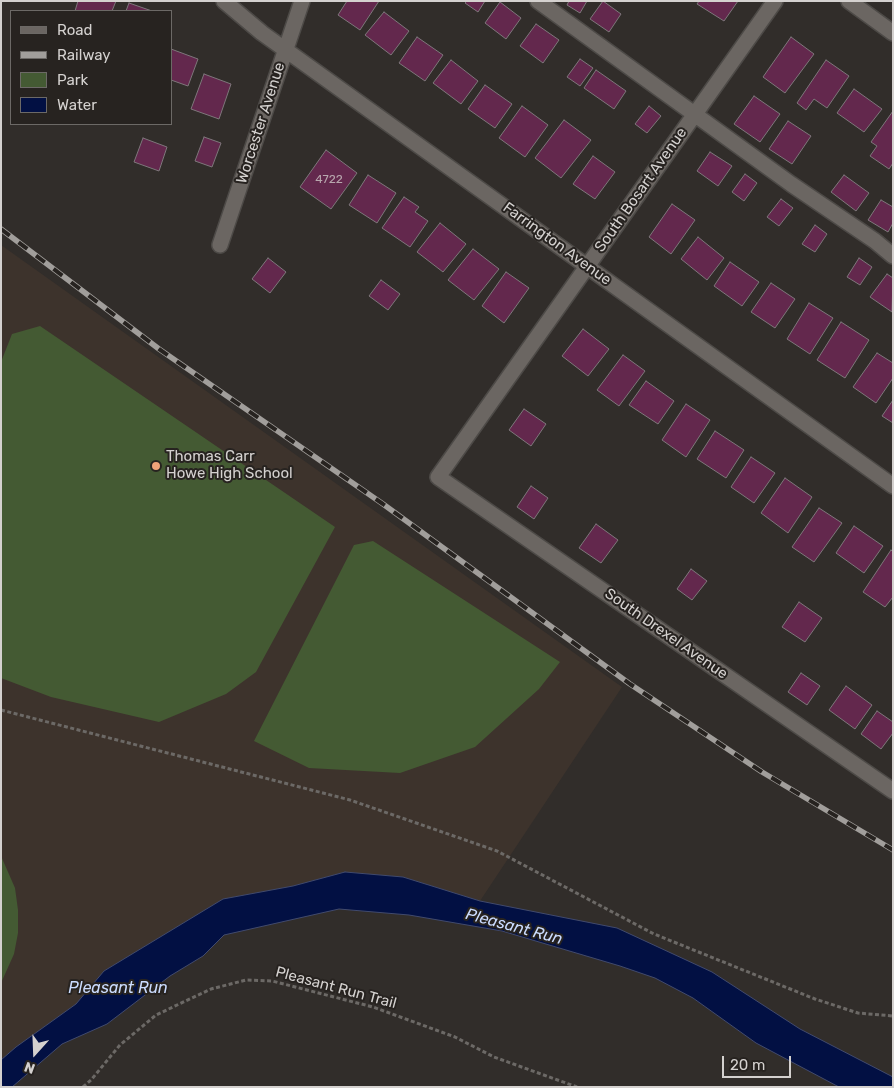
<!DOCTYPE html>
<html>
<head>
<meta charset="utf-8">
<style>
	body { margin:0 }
	#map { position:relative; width:894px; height:1088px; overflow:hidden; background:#312d2a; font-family:Rubik,sans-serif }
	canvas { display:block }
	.frame { position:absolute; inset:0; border:2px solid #d4d1cf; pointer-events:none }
	.legend { position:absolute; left:10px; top:10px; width:162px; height:115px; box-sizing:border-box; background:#272320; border:1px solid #6c6966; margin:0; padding:6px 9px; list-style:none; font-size:15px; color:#d4d1cf }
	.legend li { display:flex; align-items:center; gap:10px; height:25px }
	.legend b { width:25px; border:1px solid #6c6966 }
	.north { position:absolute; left:10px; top:1028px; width:50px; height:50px; -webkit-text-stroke:4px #272320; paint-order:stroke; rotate:200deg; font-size:14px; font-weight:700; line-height:20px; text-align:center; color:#d4d1cf }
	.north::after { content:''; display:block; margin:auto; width:18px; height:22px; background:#d4d1cf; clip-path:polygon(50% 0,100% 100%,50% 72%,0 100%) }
	.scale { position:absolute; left:722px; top:1056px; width:69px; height:22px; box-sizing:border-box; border:2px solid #d4d1cf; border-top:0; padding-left:6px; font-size:15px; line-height:18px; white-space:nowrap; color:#d4d1cf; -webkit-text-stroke:4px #272320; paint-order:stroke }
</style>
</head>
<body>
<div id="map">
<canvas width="894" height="1088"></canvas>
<div class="frame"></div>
<ul class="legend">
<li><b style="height:6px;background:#6b6662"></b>Road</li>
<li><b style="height:6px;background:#a19e9b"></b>Railway</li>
<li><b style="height:14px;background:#445a33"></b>Park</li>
<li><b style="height:14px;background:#021043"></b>Water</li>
</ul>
<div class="north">N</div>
<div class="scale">20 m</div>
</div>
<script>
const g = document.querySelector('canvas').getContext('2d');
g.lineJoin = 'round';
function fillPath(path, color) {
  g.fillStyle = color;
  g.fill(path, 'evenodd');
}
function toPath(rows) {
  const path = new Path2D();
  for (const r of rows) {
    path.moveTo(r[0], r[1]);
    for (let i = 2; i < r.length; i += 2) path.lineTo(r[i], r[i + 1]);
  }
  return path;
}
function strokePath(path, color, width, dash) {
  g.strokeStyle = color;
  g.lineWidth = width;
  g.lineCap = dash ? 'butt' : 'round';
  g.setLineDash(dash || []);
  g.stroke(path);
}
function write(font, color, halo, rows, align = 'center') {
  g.font = font + ' Rubik,sans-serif';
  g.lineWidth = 4;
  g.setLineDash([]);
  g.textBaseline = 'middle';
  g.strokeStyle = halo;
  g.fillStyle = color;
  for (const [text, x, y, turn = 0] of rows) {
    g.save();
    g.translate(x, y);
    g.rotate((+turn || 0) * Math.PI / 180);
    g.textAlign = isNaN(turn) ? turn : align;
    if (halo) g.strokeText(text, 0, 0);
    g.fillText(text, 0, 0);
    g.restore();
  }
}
fillPath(toPath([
	[1,245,622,687,480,901,403,877,345,872,293,886,223,899,104,971,76,1004,16,1047,1,1060]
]), '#3d332c');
fillPath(toPath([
	[40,326,335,527,256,672,226,694,159,722,51,697,1,678,1,362,12,334],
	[373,541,560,662,539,689,475,747,400,773,309,768,254,741,354,545],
	[1,856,15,888,18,910,18,933,14,954,1,983]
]), '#445a33');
const water = toPath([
	[345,872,403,877,480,901,617,928,712,972,800,1029,893,1077,893,1087,839,1087,756,1043,693,998,655,978,620,966,502,931,409,915,339,909,224,935,203,956,170,976,107,1024,62,1044,12,1087,1,1087,1,1060,16,1047,76,1004,104,971,223,899,293,886,345,872]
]);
fillPath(water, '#021043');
strokePath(water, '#414a6d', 1);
const building = toPath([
	[78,1,116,1,112,11,75,11,78,1],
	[347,1,379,1,360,30,338,15,347,1],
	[467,1,485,1,478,12,465,3,467,1],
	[569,1,587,1,580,13,567,5,569,1],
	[603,1,621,14,609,32,590,19,603,1],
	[699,1,738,1,724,21,697,4,699,1],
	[500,2,521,18,506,39,485,23,500,2],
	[129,3,152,11,126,11,129,3],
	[384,12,409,31,391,55,365,35,384,12],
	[536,24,559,40,543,63,520,46,536,24],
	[417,37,443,55,425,81,399,63,417,37],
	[791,37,814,54,785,93,763,77,791,37],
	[171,49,198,59,188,86,171,80,171,49],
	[580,59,593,68,580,86,567,77,580,59],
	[451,60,478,81,461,104,433,83,451,60],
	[826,60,849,76,827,108,814,99,806,110,797,103,826,60],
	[596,70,626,91,614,109,584,88,596,70],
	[204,74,231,84,219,119,191,109,204,74],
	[485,85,512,104,495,128,468,109,485,85],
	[854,89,882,109,864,132,837,113,854,89],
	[754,96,780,114,760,142,734,124,754,96],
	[522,106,548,125,525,157,499,138,522,106],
	[649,106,661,116,647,133,635,124,649,106],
	[893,111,893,163,889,169,870,156,877,146,871,142,893,111],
	[564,120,591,140,561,178,535,158,564,120],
	[788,121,811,136,792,164,769,149,788,121],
	[204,137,221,143,212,167,195,161,204,137],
	[143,138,167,147,159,171,134,162,143,138],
	[326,150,357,173,331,209,300,187,326,150],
	[710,152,732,166,718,186,697,171,710,152],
	[593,156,615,172,595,199,573,184,593,156],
	[745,174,757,183,744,201,732,192,745,174],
	[368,175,396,193,377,223,349,205,368,175],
	[844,175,869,193,856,211,831,192,844,175],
	[404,197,419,207,415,212,428,221,410,247,382,228,404,197],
	[781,199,793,208,779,226,767,217,781,199],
	[881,200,893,207,893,223,888,232,868,220,881,200],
	[672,204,695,220,671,254,649,237,672,204],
	[440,223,466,244,443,272,417,252,440,223],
	[815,225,827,234,815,252,802,244,815,225],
	[698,237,724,258,707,280,681,259,698,237],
	[473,249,499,269,474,300,448,280,473,249],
	[268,258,286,272,270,293,252,279,268,258],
	[859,258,872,267,860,285,847,277,859,258],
	[730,262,759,282,742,306,714,286,730,262],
	[506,272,529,288,504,323,482,306,506,272],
	[887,274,893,278,892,312,870,297,887,274],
	[381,280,400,294,388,310,369,296,381,280],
	[771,283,795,299,775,328,751,312,771,283],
	[809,303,833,318,810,354,787,339,809,303],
	[841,322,869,340,845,378,817,360,841,322],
	[583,329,609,349,588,376,562,356,583,329],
	[877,353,893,363,893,378,876,403,853,387,877,353],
	[623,355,645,371,619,406,597,390,623,355],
	[646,381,674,401,658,424,629,405,646,381],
	[893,400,893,423,882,416,893,400],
	[686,404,710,420,686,457,662,440,686,404],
	[524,409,546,424,531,446,509,430,524,409],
	[715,431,744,450,726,478,697,459,715,431],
	[751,457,775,473,754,503,731,487,751,457],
	[785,478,812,497,788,533,761,513,785,478],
	[531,486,548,498,534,519,517,507,531,486],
	[819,508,842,523,814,562,792,547,819,508],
	[596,524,618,540,601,563,579,548,596,524],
	[854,526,883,546,864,573,836,553,854,526],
	[891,550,893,552,893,597,885,607,863,592,891,550],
	[691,569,707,581,692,600,677,589,691,569],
	[799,602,822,618,805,642,782,627,799,602],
	[801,673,820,686,807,705,788,692,801,673],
	[846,686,872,705,855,729,829,710,846,686],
	[877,711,893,722,893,733,881,749,861,734,877,711]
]);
fillPath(building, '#63284d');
strokePath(building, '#7e777b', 1);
const minor = toPath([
	[224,1,262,33,893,486],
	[538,1,791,184,875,241,893,256],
	[775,1,438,477,893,791],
	[849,1,893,33],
	[220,245,302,1]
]);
strokePath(minor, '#4d4a47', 18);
strokePath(toPath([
	[1,710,350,800,497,851,654,934,815,999,858,1013,893,1016],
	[83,1087,91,1080,120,1045,156,1015,211,989,246,980,272,981,373,1007,455,1037,494,1057,577,1087]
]), '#6c6966', 3, [4, 2.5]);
strokePath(minor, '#6b6662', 15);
const rail = toPath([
	[1,229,159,349,383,504,630,684,762,772,893,850]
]);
strokePath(rail, '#a19e9b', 5.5);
strokePath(rail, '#272320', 4, [11]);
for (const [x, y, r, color] of [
	[156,466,5,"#f0a279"]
]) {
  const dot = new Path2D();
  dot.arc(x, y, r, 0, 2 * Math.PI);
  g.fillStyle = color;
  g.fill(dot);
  strokePath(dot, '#272320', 2);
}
write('12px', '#b8a7ae', null, [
	["4722",329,180]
]);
write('15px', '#d4d1cf', '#272320', [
	["Worcester Avenue",261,123,-72],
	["South Bosart Avenue",641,190,-55],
	["Farrington Avenue",557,244,36],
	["South Drexel Avenue",666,634,35],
	["Pleasant Run Trail",336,988,15]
]);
write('15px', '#d4d1cf', '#272320', [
	["Thomas Carr",166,457],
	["Howe High School",166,474]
], 'left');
write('italic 16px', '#cbdcff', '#272320', [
	["Pleasant Run",514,927,15],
	["Pleasant Run",118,988]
]);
</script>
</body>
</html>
